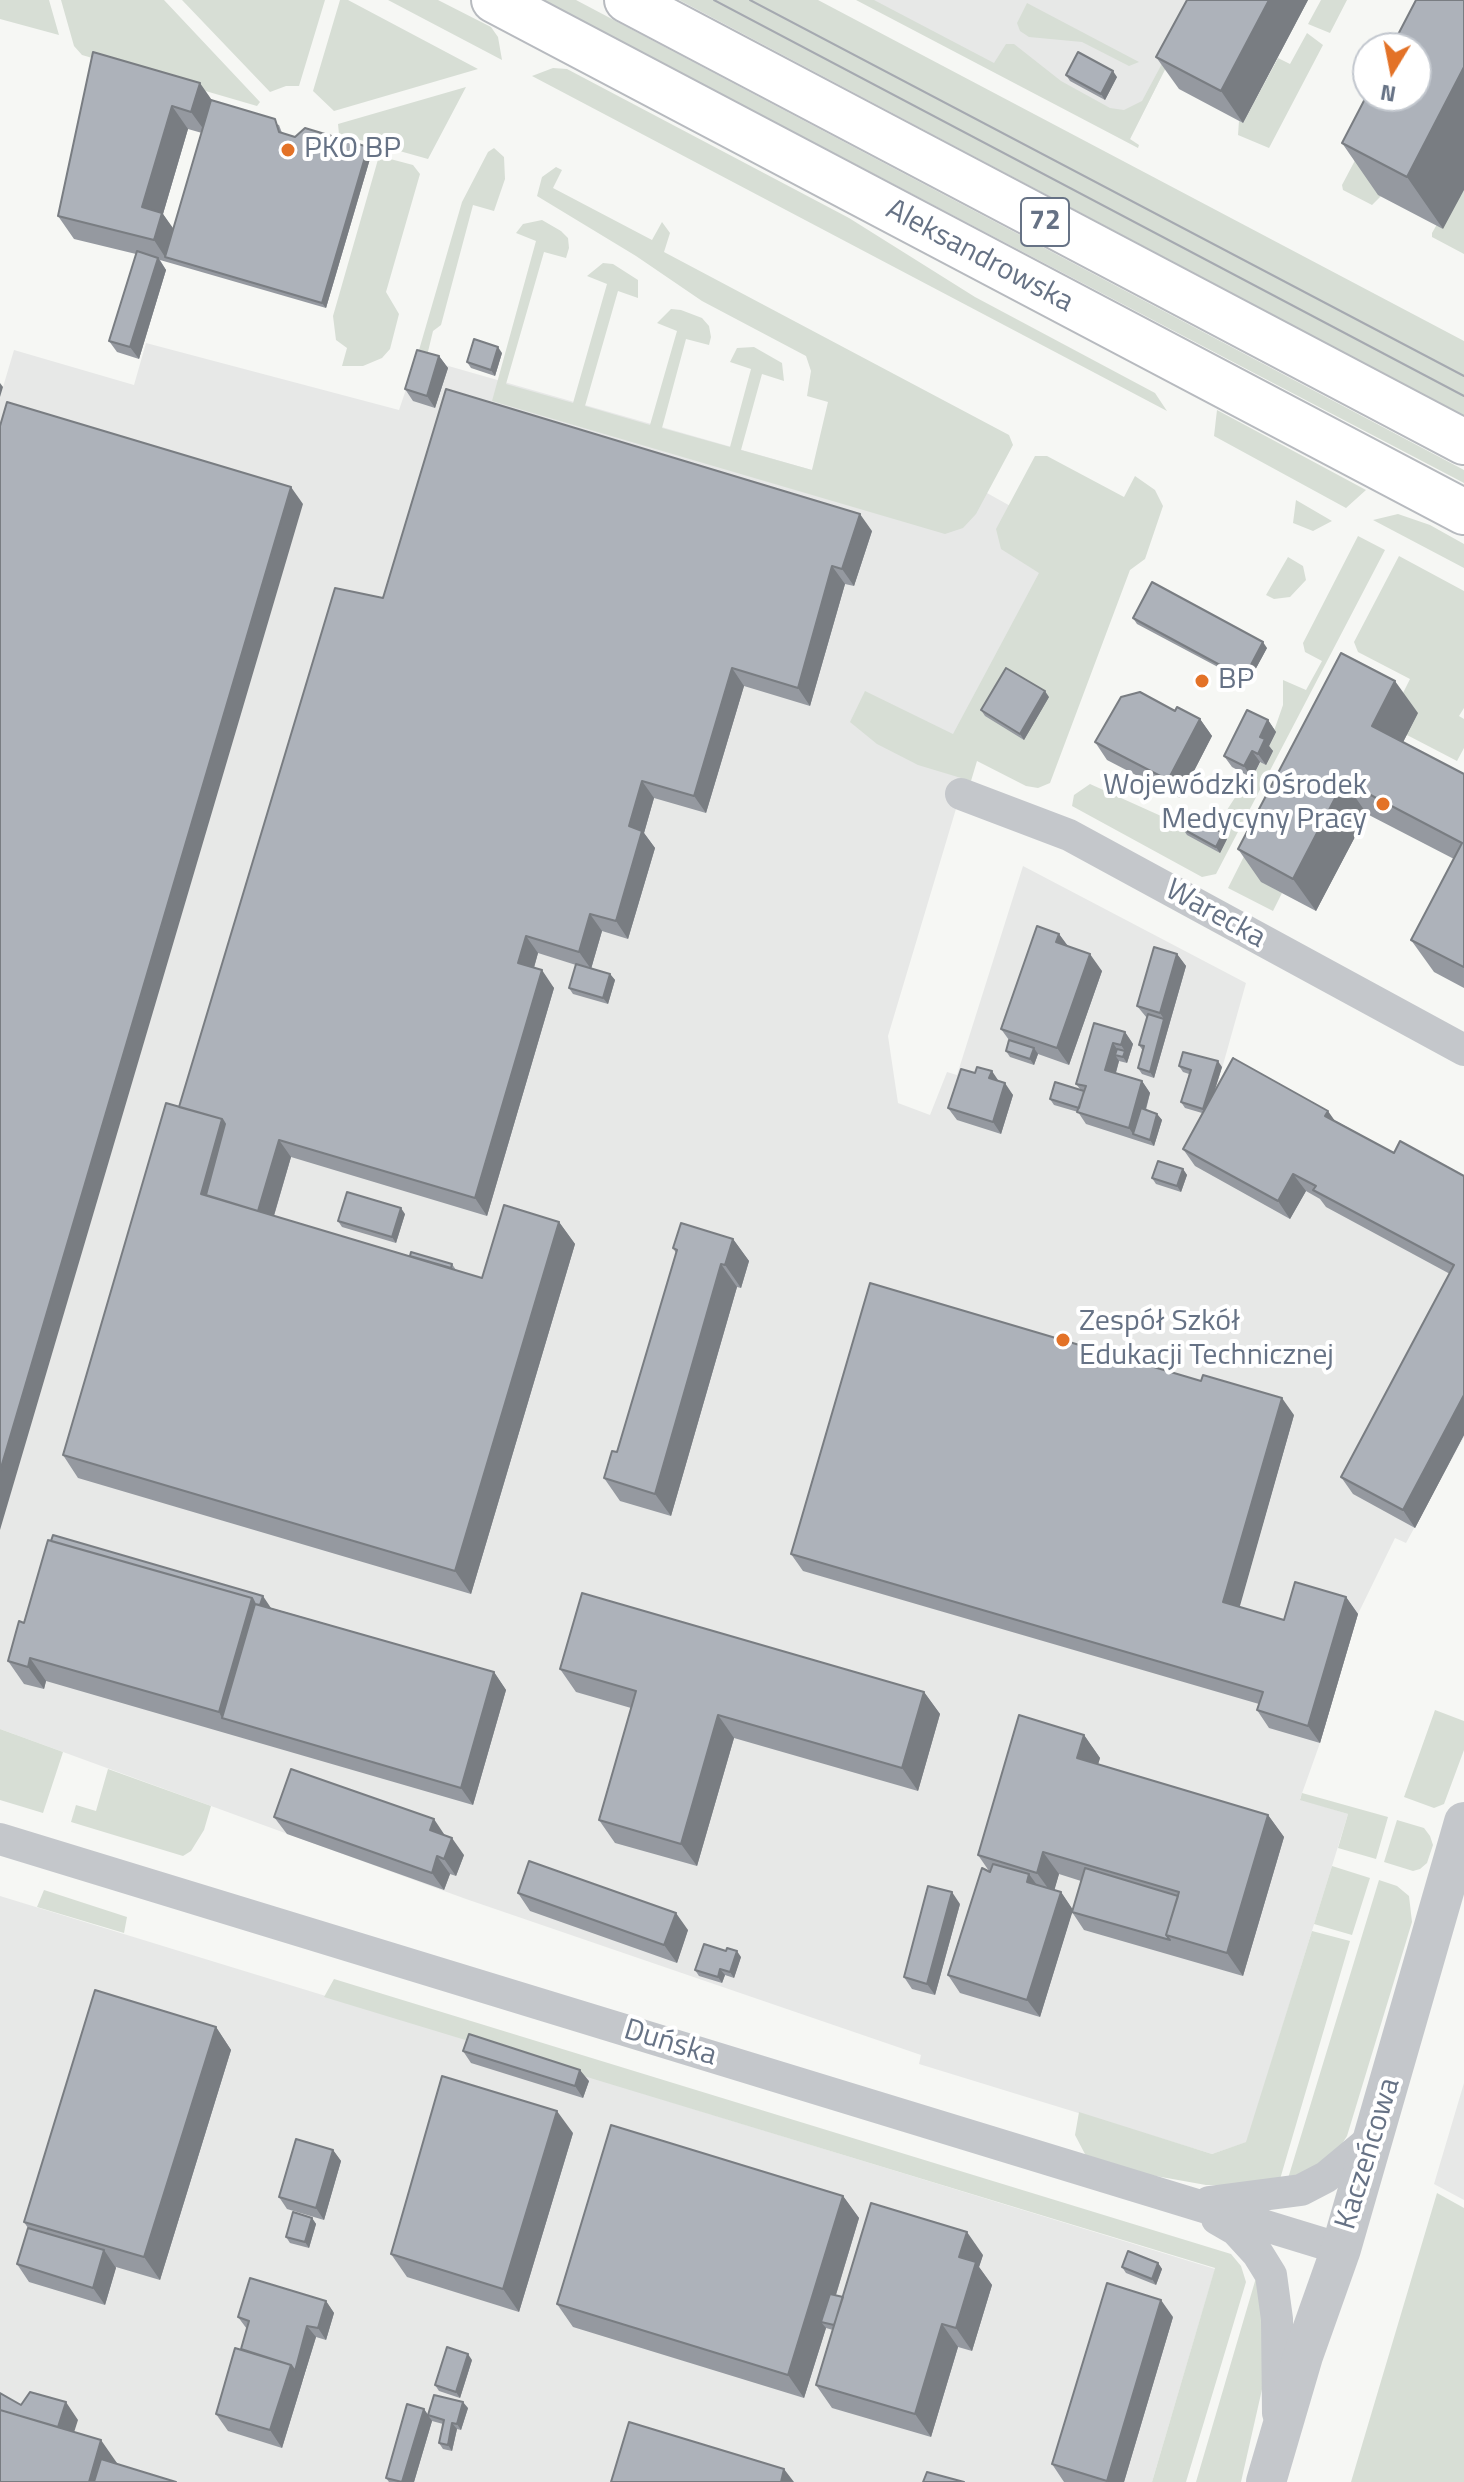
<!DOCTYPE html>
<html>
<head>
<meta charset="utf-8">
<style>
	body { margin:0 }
	#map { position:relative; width:1464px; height:2482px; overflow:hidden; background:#f6f7f4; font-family:"Titillium Web",sans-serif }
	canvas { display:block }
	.north { position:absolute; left:1352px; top:32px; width:80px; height:80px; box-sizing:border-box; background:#fff; border:2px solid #c2c7ce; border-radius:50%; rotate:190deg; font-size:22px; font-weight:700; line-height:32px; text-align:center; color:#667285 }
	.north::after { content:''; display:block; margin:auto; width:28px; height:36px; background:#e37227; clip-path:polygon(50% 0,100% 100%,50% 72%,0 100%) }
</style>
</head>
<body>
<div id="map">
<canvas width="1464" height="2482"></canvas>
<div class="north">N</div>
</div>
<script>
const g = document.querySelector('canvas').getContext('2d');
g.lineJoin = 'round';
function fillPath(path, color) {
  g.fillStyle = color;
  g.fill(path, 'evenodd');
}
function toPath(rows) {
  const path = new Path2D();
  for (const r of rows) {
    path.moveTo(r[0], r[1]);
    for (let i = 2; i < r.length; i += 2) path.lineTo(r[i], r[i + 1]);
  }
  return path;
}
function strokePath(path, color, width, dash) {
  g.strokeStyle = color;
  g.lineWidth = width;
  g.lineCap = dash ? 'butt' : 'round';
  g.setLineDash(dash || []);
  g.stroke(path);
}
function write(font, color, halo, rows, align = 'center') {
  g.font = font + ' "Titillium Web",sans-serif';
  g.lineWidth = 8;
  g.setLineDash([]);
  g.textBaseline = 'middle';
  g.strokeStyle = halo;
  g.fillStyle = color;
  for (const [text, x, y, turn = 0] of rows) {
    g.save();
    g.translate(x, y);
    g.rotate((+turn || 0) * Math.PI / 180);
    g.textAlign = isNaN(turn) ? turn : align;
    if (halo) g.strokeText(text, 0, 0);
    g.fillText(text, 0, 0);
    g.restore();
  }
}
fillPath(toPath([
	[863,0,1200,0,1130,139],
	[146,343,399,410,417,357,812,470,836,416,987,493,1109,561,973,752,888,1036,898,1103,930,1115,947,1072,957,1075,1023,866,1246,983,1196,1161,1340,1128,1464,1186,1464,1437,1406,1543,1395,1538,1358,1614,1320,1743,1300,1799,1348,1814,1247,2142,1212,2154,919,2064,921,2055,466,1899,0,1729,0,386,3,387,14,350,134,385],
	[0,1896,1215,2269,1152,2482,0,2482],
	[266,2305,320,2321,303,2382],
	[1464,2083,1464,2200,1434,2184]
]), '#e7e8e7');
fillPath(toPath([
	[0,0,49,0,59,35,0,19],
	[61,0,164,0,260,102,257,106,82,55,74,46],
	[182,0,325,0,299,86,286,86,270,92],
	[340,0,348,0,478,69,334,111,313,91],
	[388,0,438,0,491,27,498,37,502,60],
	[542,0,576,0,1464,470,1464,483],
	[679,0,818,0,1464,341,1464,416],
	[856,0,874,0,994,63,1006,44,1014,44,1061,81,1110,108,1124,110,1142,101,1196,0,1200,0,1130,139,1139,145,1138,148],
	[1321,0,1347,0,1330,33,1308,24],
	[1027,3,1139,62,1129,66,1082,42,1029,37,1020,31,1017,23],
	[1307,33,1323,45,1269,148,1238,135,1239,121,1243,123,1278,58,1290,64],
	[553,68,567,69,849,218,975,297,1155,393,1167,411,532,76],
	[466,87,428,159,339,134,338,124],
	[1389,96,1381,196,1372,205,1343,190,1342,185],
	[494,148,504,157,505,179,494,211,473,205,441,325,433,331,426,360,417,357,462,202,488,152],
	[379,156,413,165,420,174,386,292,399,314,390,349,382,358,363,366,342,366,347,348,336,340,333,316],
	[556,167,562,170,553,188,652,240,662,222,670,233,664,252,1009,435,1013,445,976,514,963,528,945,534,492,401,536,241,516,233,523,224,542,220,561,231,568,238,569,248,566,258,544,252,506,384,573,403,607,284,587,276,603,263,613,264,638,280,638,298,618,291,585,406,650,425,677,331,657,323,671,309,681,310,702,318,709,326,711,337,709,345,686,339,662,428,730,447,751,369,730,362,737,348,754,347,782,363,784,381,762,374,741,450,812,470,828,402,807,396,811,371,806,356,702,301,636,256,537,196,542,177],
	[1464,177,1464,254,1432,237,1432,233],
	[1217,410,1366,490,1346,508,1214,436],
	[1035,456,1047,456,1124,497,1135,476,1155,490,1163,506,1145,559,1130,570,1050,783,1038,788,1026,786,977,761,971,781,918,765,877,744,850,722,865,691,953,734,1039,573,1001,549,996,529],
	[1296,500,1332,521,1313,531,1293,523],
	[1398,514,1430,525,1464,544,1464,568,1373,520],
	[1358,536,1385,550,1216,874,1202,877,1072,806,1074,795,1090,784,1181,825,1201,826,1225,813,1249,776,1252,778,1268,748,1283,705,1283,680,1306,690,1322,661,1305,652,1303,643],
	[1399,556,1464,591,1464,708,1459,716,1464,719,1464,748,1457,761,1407,735,1398,703,1410,679,1358,652,1354,642],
	[1288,557,1303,566,1306,580,1290,597,1274,599,1266,595],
	[1354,659,1386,676,1261,881,1282,893,1273,911,1228,888,1341,664],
	[1435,1710,1464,1721,1464,1750,1444,1804,1434,1808,1404,1797],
	[0,1729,63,1752,43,1813,0,1800],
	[108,1769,211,1806,204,1830,191,1851,183,1856,71,1822,76,1805,96,1811],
	[1302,1793,1388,1817,1376,1859,1338,1848,1348,1814,1300,1800],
	[1397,1820,1424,1828,1430,1836,1433,1845,1427,1863,1420,1869,1413,1871,1384,1862],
	[1332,1866,1370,1878,1352,1935,1314,1924],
	[1379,1880,1397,1886,1409,1896,1412,1922,1347,2136,1335,2155,1286,2185],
	[44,1890,127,1917,124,1933,37,1907],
	[1312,1931,1350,1941,1278,2186,1206,2185,1150,2175,1086,2156,1075,2135,1079,2112,1212,2154,1246,2142],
	[334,1979,1231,2254,1241,2266,1246,2282,1186,2482,1152,2482,1215,2268,324,1997],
	[1437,2193,1464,2208,1464,2482,1351,2482],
	[1258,2271,1266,2290,1263,2385,1241,2482,1196,2482]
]), '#d7ded5');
const primary = toPath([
	[494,0,1464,512],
	[627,0,1464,442]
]);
strokePath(primary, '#b7babf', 48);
strokePath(toPath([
	[961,794,1069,835,1464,1050],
	[0,1839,1341,2249],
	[1209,2202,1301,2190,1326,2177,1374,2137],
	[1217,2219,1236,2230,1258,2254,1271,2275,1277,2319,1278,2413]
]), '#c4c7cb', 32);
strokePath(toPath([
	[1266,2482,1303,2356,1341,2249,1464,1822]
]), '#c4c7cb', 40);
strokePath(primary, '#fff', 44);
strokePath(toPath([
	[714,0,1464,396],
	[750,0,1464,376]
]), '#a5a9b0', 2);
fillPath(toPath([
	[1187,0,1308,0,1243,123,1179,89,1156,57],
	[93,52,211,100,279,125,282,133,295,137,368,147,372,152,326,308,160,260,166,270,139,359,117,352,109,341,136,254,74,239,58,216],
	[188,129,202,133,173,230,163,214],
	[1066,75,1117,77,1105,100,1070,81],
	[1368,93,1443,229,1378,195,1342,143],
	[502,353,495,376,471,368,467,362],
	[439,356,448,368,435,408,413,401,405,389],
	[872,531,854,586,845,584,810,706,744,686,706,813,654,798,644,833,655,848,628,939,602,931,591,969,610,974,615,980,608,1004,573,994,569,988,576,965,538,953,534,968,554,988,487,1216,291,1157,274,1216,410,1256,452,1264,456,1270,482,1278,559,1222,575,1244,471,1594,78,1478,63,1455,179,1107,383,598],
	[1133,618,1267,648,1248,683,1137,624],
	[1049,697,1024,740,985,716,981,710],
	[1175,711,1200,719,1212,736,1180,798,1107,760,1095,742],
	[1418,713,1403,742,1464,774,1464,988,1434,972,1411,940,1454,859,1367,814,1316,911,1261,882,1238,849],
	[1268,720,1276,732,1269,746,1273,751,1266,765,1260,762,1252,778,1232,767,1224,756],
	[1183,829,1223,833,1227,839,1220,853,1187,835],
	[1059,934,1068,946,1102,971,1069,1065,1038,1054,1034,1065,1010,1057,1006,1051,1009,1040,1001,1029],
	[1177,954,1186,966,1154,1078,1142,1074,1138,1068,1143,1051,1139,1045,1147,1018,1137,1006],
	[1094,1023,1125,1032,1133,1044,1127,1063,1119,1061,1116,1073,1142,1081,1150,1093,1146,1110,1157,1114,1162,1120,1154,1146,1086,1124,1078,1112,1054,1105,1050,1099,1080,1089,1076,1084],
	[1179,1066,1222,1067,1214,1092,1336,1121,1394,1153,1464,1176,1464,1435,1415,1528,1353,1494,1341,1477,1450,1274,1326,1207,1320,1199,1306,1191,1290,1219,1195,1166,1183,1149,1202,1113,1185,1108,1181,1102,1189,1074,1183,1072],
	[999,1081,1013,1095,1001,1134,957,1120,948,1108],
	[1183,1169,1187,1175,1181,1192,1156,1184,1152,1178],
	[405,1214,396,1243,342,1227,338,1221],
	[733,1239,749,1261,741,1288,737,1287,671,1516,620,1501,604,1478,617,1452,676,1253,673,1248],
	[1294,1415,1239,1607,1284,1620,1346,1597,1358,1614,1320,1743,1269,1728,1257,1710,1259,1704,803,1571,791,1554],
	[271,1608,494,1672,506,1690,473,1805,46,1681,44,1689,24,1684,8,1661,24,1623],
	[560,1669,924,1692,940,1714,918,1791,734,1738,697,1866,615,1843,599,1820,631,1708,576,1692],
	[1084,1735,1100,1758,1098,1764,1268,1815,1284,1837,1243,1976,1084,1930,1072,1912,1040,2017,960,1993,948,1975,989,1871,978,1855],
	[1059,1874,1081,1881,1073,1910,1061,1892,1054,1890],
	[274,1817,464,1855,456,1876,450,1874,444,1890,287,1834],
	[518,1893,688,1930,677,1963,530,1911],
	[960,1904,935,1995,912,1989,904,1977],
	[741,1957,734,1978,725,1975,722,1983,699,1976,695,1970],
	[216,2027,231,2050,160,2280,116,2267,105,2305,29,2282,17,2264,28,2228,24,2222],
	[463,2051,589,2081,583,2098,471,2063],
	[573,2133,519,2312,407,2277,391,2254],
	[333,2150,341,2161,324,2220,287,2209,279,2197],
	[843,2196,859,2218,836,2295,843,2297,983,2255,979,2267,992,2285,972,2351,958,2347,931,2437,832,2408,816,2385,833,2330,826,2328,804,2398,573,2327,557,2304],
	[312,2218,316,2224,309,2248,290,2243,286,2237],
	[1158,2263,1162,2269,1156,2285,1126,2273,1122,2267],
	[326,2301,334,2313,326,2340,316,2337,282,2448,228,2431,216,2414,241,2350,247,2329,238,2317],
	[1173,2317,1124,2482,1064,2482,1052,2464],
	[472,2360,460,2398,439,2391,435,2385],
	[468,2408,461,2430,457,2429,452,2451,443,2449,439,2443,443,2424,432,2421,414,2482,389,2482,386,2478,424,2409,428,2415]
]), '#9599a0');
fillPath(toPath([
	[1269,0,1308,0,1243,123,1221,91],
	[1464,67,1464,190,1443,229,1407,177],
	[1113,71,1117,77,1105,100,1101,94],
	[200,83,216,106,207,134,191,112],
	[172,106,188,129,163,214,178,235,165,257,154,240,142,207],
	[368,147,372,152,326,308,322,303],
	[158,258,166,270,139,359,130,347],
	[498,347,502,353,495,376,491,370],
	[439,356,448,368,435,408,427,396],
	[0,383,3,387,0,397],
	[291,487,303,504,0,1530,0,1471],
	[860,514,872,531,854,586,842,569],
	[832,566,845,584,810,706,798,688],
	[1263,642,1267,648,1248,683,1244,678],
	[732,668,744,686,706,813,694,796],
	[1395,681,1418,713,1395,758,1372,726],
	[1045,691,1049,697,1024,740,1020,734],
	[1200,719,1212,736,1180,798,1168,780],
	[1268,720,1276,732,1269,746,1273,751,1266,765,1258,754,1260,737],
	[1252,751,1260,762,1252,778,1244,766],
	[642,781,654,798,644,833,655,848,628,939,616,921,629,826],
	[1344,781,1367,814,1316,911,1293,879],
	[1223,833,1227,839,1220,853,1216,847],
	[590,914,602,931,591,969,579,952],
	[1059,934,1072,952,1056,942],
	[526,936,538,953,530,981,518,963],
	[1090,954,1102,971,1069,1065,1057,1048],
	[1177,954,1186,966,1154,1078,1150,1072,1164,1019,1160,1013],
	[542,970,554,988,487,1216,475,1198],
	[610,974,615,980,608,1004,603,998],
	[1125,1032,1133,1044,1127,1063,1123,1057,1125,1051,1121,1045],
	[1113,1043,1121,1055,1115,1055,1119,1061,1113,1082,1105,1070],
	[1034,1048,1038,1054,1034,1065,1030,1059],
	[1218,1061,1222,1067,1207,1115,1203,1109],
	[992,1071,1000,1083,989,1078],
	[1142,1081,1150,1093,1138,1136,1133,1134,1129,1128],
	[1005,1083,1013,1095,1001,1134,993,1122],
	[1328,1111,1340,1128,1325,1116],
	[1157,1114,1162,1120,1154,1146,1150,1140],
	[222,1119,238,1142,220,1204,201,1194],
	[279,1140,291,1157,269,1232,257,1215],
	[1183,1169,1187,1175,1181,1192,1177,1186],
	[1293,1174,1306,1191,1290,1219,1278,1201],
	[401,1208,405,1214,396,1243,392,1237],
	[559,1222,575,1244,471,1594,455,1571],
	[733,1239,749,1261,741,1288,725,1265],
	[721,1264,737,1287,671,1516,655,1494],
	[1464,1395,1464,1435,1415,1528,1403,1510],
	[1282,1398,1294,1415,1236,1620,1223,1602],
	[263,1596,271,1608,222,1718,219,1712,252,1598],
	[1346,1597,1358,1614,1320,1743,1308,1726],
	[30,1658,46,1681,44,1689,28,1667],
	[494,1672,506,1690,473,1805,461,1788],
	[924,1692,940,1714,918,1791,902,1768],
	[718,1715,734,1738,697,1866,681,1844],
	[1084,1735,1100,1758,1093,1781,1077,1758],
	[1268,1815,1284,1837,1243,1976,1227,1953],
	[434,1819,446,1837,430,1830],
	[452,1838,464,1855,456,1876,444,1859],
	[1043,1852,1059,1874,1053,1895,1037,1873],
	[437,1856,450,1874,444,1890,432,1873],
	[1029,1874,1042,1892,1027,1882],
	[952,1892,960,1904,935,1995,927,1984],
	[1061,1892,1073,1910,1040,2017,1027,2000],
	[676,1913,688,1930,677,1963,664,1945],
	[737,1951,741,1957,734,1978,730,1972],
	[720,1969,725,1975,722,1983,718,1977],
	[216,2027,231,2050,160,2280,144,2257],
	[580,2070,589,2081,583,2098,575,2086],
	[557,2111,573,2133,519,2312,503,2289],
	[333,2150,341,2161,324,2220,316,2208],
	[843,2196,859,2218,827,2324,821,2322,826,2328,804,2398,788,2375],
	[312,2218,316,2224,309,2248,305,2242],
	[967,2232,983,2255,979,2267,992,2285,972,2351,956,2328,959,2257],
	[104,2250,116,2268,105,2305,93,2288],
	[1158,2263,1162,2269,1156,2285,1152,2279],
	[1161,2300,1173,2317,1124,2482,1108,2482,1107,2481],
	[326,2301,334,2313,326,2340,318,2328],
	[942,2324,958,2347,931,2437,915,2414],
	[307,2326,316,2337,282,2448,270,2430,291,2365],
	[468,2354,472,2360,460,2398,456,2392],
	[66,2402,78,2420,69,2448,57,2431],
	[463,2402,468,2408,461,2430,457,2424],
	[424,2409,432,2421,414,2482,402,2482],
	[452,2423,457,2429,452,2451,448,2445],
	[101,2440,117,2463,111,2482,89,2482],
	[784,2469,794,2482,781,2482]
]), '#797d82');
const building = toPath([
	[1187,0,1269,0,1221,91,1156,57,1187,0],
	[1416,0,1464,0,1464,67,1407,177,1342,143,1368,93,1368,96,1416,96,1416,48,1391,48,1416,0],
	[93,52,200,83,191,112,172,106,142,207,162,213,154,240,58,216,93,52],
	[1078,52,1113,71,1101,94,1066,75,1078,52],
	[211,100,275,119,279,132,295,137,305,128,368,147,322,303,165,257,211,100],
	[137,251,158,258,130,347,109,341,137,251],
	[474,339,498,347,491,370,467,362,474,339],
	[417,350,439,356,427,396,405,389,417,350],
	[446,389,860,514,842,569,832,566,798,688,732,668,694,796,642,781,629,826,642,831,616,921,590,914,579,952,526,936,518,963,542,970,475,1198,279,1140,258,1211,206,1195,225,1124,222,1119,179,1107,335,588,383,598,446,389],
	[7,402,291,487,0,1471,0,426,7,402],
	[1152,582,1263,642,1244,678,1133,618,1152,582],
	[1341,653,1395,681,1372,726,1464,774,1464,967,1411,940,1462,843,1344,781,1293,879,1238,849,1341,653],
	[1006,668,1045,691,1020,734,981,710,1006,668],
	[1140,692,1175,711,1177,707,1200,719,1168,780,1095,742,1121,697,1140,692],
	[1247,710,1268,720,1260,737,1265,739,1258,754,1252,751,1244,766,1224,756,1247,710],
	[1190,816,1223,833,1216,847,1183,829,1190,816],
	[1037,926,1059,934,1056,942,1090,954,1057,1048,1001,1029,1037,926],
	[1154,947,1177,954,1160,1013,1137,1006,1154,947],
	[576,964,610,974,603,998,569,988,576,964],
	[1148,1014,1164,1019,1150,1072,1138,1068,1144,1046,1139,1045,1148,1014],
	[1094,1023,1125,1032,1121,1045,1113,1043,1105,1070,1142,1081,1129,1128,1077,1112,1086,1086,1076,1084,1094,1023],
	[1009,1040,1034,1048,1030,1059,1006,1051,1009,1040],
	[1117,1049,1125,1051,1123,1057,1115,1055,1117,1049],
	[1183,1052,1218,1061,1203,1109,1181,1102,1191,1070,1179,1066,1183,1052],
	[1233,1058,1328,1111,1325,1116,1394,1153,1400,1141,1464,1176,1464,1395,1403,1510,1341,1477,1454,1265,1313,1190,1316,1186,1293,1174,1278,1201,1183,1149,1233,1058],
	[977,1067,992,1071,989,1078,1005,1083,993,1122,948,1108,961,1069,975,1073,977,1067],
	[1055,1082,1084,1091,1079,1108,1050,1099,1055,1082],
	[166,1103,222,1119,201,1194,482,1278,504,1205,559,1222,455,1571,63,1455,166,1103],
	[1141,1108,1157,1114,1150,1140,1133,1134,1141,1108],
	[1158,1161,1183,1169,1177,1186,1152,1178,1158,1161],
	[347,1192,401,1208,392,1237,338,1221,347,1192],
	[681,1223,733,1239,725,1265,721,1264,655,1494,604,1478,612,1451,617,1452,677,1250,673,1248,681,1223],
	[411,1252,452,1264,451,1268,410,1256,411,1252],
	[870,1283,1201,1381,1203,1375,1282,1398,1223,1602,1284,1620,1295,1582,1346,1597,1308,1726,1257,1710,1263,1692,791,1554,870,1283],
	[53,1535,263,1596,260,1605,255,1604,252,1598,51,1541,53,1535],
	[48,1540,252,1598,219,1712,30,1658,28,1667,8,1661,19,1621,24,1623,48,1540],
	[582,1593,924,1692,902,1768,718,1715,681,1844,599,1820,636,1691,560,1669,582,1593],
	[255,1604,494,1672,461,1788,222,1718,255,1604],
	[1019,1715,1084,1735,1077,1758,1268,1815,1227,1953,1166,1935,1179,1892,1043,1852,1037,1873,978,1855,1019,1715],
	[291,1769,434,1819,430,1830,452,1838,444,1859,437,1856,432,1873,274,1817,291,1769],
	[529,1861,676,1913,664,1945,518,1893,529,1861],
	[993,1864,1029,1874,1027,1882,1061,1892,1027,2000,948,1975,982,1868,990,1872,993,1864],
	[1085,1868,1178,1896,1166,1935,1170,1940,1072,1912,1085,1868],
	[928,1886,952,1892,927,1984,904,1977,928,1886],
	[704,1944,726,1951,727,1948,737,1951,730,1972,720,1969,718,1977,695,1970,704,1944],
	[95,1990,216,2027,144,2257,24,2222,95,1990],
	[469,2034,580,2070,575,2086,463,2051,469,2034],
	[442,2076,557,2111,503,2289,391,2254,442,2076],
	[611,2125,843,2196,788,2375,557,2304,611,2125],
	[296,2139,333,2150,316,2208,279,2197,296,2139],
	[871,2203,967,2232,959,2257,976,2262,956,2328,942,2324,915,2414,816,2385,871,2203],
	[293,2212,312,2218,305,2242,286,2237,293,2212],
	[28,2228,104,2250,93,2288,17,2264,28,2228],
	[1128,2251,1158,2263,1152,2279,1122,2267,1128,2251],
	[250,2278,326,2301,318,2328,307,2326,295,2371,291,2365,241,2349,249,2321,238,2317,250,2278],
	[1107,2283,1161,2300,1107,2481,1052,2464,1107,2283],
	[830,2294,843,2297,834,2325,821,2322,830,2294],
	[447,2347,468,2354,456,2392,435,2385,447,2347],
	[235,2348,291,2365,270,2430,216,2414,235,2348],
	[30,2392,66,2402,58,2427,0,2410,0,2393,21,2405,30,2392],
	[434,2395,463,2402,457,2424,452,2423,448,2445,439,2443,444,2420,428,2415,434,2395],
	[407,2404,424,2409,402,2482,386,2478,407,2404],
	[0,2410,101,2440,89,2482,0,2482,0,2410],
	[629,2422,784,2469,781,2482,611,2482,629,2422],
	[101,2459,176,2482,94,2482,101,2459],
	[927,2472,964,2482,923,2482,927,2472]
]);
fillPath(building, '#adb2ba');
strokePath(building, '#797d82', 2);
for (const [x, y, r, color] of [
	[288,150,8,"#e37227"],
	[1202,681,8,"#e37227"],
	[1383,804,8,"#e37227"],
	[1063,1340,8,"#e37227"]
]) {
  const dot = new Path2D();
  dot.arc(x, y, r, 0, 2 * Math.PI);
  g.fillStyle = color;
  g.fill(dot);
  strokePath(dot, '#fff', 3);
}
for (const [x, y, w] of [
	[1045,222,48]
]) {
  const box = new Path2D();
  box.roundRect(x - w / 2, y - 24, w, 48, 6);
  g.fillStyle = '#fff';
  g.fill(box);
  strokePath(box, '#667285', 2);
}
write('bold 28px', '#667285', null, [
	["72",1045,222]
]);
write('30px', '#667285', '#fff', [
	["PKO BP",304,150],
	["BP",1218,681],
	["Wojewódzki Ośrodek",1367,787,"right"],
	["Medycyny Pracy",1367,821,"right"],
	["Zespół Szkół",1079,1323],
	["Edukacji Technicznej",1079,1357]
], 'left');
write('30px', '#667285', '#fff', [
	["Aleksandrowska",979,257,28],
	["Warecka",1215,915,29],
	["Duńska",670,2044,17],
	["Kaczeńcowa",1369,2154,-73]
]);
</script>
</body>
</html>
